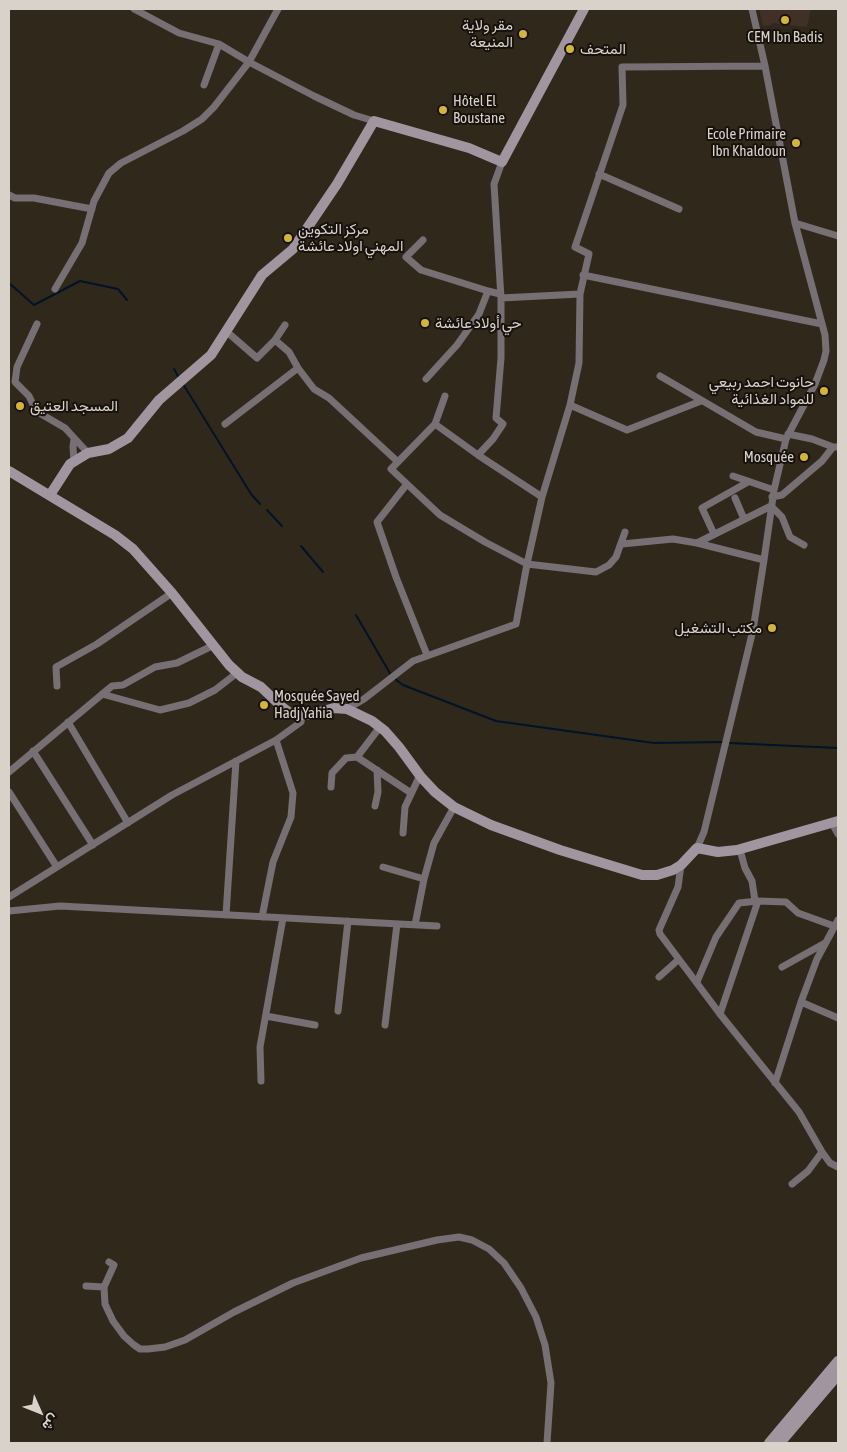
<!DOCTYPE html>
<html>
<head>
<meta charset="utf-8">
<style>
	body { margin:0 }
	#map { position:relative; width:847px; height:1452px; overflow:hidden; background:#31281c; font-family:"Asap Condensed",Vazirmatn,sans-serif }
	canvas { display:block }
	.frame { position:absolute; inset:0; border:10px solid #d8d2cb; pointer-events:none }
	.north { position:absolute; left:15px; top:1387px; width:50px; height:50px; -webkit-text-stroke:4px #16110c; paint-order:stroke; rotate:134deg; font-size:14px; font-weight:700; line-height:20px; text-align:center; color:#d8d2cb }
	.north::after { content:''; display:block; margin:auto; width:18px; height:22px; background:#d8d2cb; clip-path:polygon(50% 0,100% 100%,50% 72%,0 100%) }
</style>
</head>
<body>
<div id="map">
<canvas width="847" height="1452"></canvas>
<div class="frame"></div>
<div class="north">ش</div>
</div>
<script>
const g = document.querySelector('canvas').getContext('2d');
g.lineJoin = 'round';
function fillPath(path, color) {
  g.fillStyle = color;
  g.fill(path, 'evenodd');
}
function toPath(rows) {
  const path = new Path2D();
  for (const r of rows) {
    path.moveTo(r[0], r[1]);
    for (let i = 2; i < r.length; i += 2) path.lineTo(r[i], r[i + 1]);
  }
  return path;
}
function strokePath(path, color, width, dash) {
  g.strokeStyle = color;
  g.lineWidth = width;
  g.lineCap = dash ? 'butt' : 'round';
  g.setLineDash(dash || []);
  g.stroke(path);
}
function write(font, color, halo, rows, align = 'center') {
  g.font = font + ' "Asap Condensed",Vazirmatn,sans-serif';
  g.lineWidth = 4;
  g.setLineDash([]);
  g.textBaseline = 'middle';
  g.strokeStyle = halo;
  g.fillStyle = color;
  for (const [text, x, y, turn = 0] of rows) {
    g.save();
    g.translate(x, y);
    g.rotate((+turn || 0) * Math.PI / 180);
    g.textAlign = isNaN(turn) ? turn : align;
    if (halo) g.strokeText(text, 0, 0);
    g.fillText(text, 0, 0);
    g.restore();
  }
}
fillPath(toPath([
	[759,9,811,9,807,27,772,23,771,25,763,26]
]), '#403025');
strokePath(toPath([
	[9,283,34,305,80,281,118,289,127,300],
	[174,369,179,378],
	[183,384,251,494,260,504],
	[267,510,282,526],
	[301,546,323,572],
	[356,615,391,675],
	[395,679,403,685,496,721,654,743,722,742],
	[729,743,838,748]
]), '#011329', 2);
strokePath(toPath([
	[134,9,179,33,219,44,249,62,314,96,354,115,374,121],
	[204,85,219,44],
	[599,174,679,209],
	[9,195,15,198,34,198,92,209],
	[795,223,838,236],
	[423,240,406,257,421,270,488,291,500,294],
	[583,275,822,324],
	[55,289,82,243,94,201,109,173,121,163,183,131,202,119,214,107,249,62,278,9],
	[501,298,580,294],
	[37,324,17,367,15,382,29,396,36,411,65,428,88,453],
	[226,331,257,358,275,340,285,325],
	[275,340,289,352,298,368,314,389,329,398,398,462],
	[660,376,756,432,786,439],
	[426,379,457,345,479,314,488,291],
	[445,396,435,424,391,469,440,515,485,542,527,564,596,572,609,565,616,557,625,532],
	[570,405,627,430,701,401],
	[225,424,298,368],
	[435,424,478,455,542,497],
	[788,434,812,439,833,447,838,447],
	[478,455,493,439,503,424,496,418,501,358,501,298,494,184,502,162],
	[74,462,73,447,74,439],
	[733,476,774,490],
	[407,484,377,522,396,577,427,655],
	[772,497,782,495,822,461,833,447],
	[735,498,744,519],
	[714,534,702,508,748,482],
	[697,543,764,560],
	[622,544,673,539,697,543,771,506,782,517,790,537,804,545],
	[57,686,56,667,97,644,172,593],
	[102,694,160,710,189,703,215,690,237,673],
	[347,709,364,699,413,661,516,624,527,564,542,497,570,405,579,363,580,294,589,254,575,247,623,105,622,67,765,66],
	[68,722,128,823],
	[33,751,93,845],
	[357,757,380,727],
	[9,772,112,686,123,685,155,667,177,663,214,645],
	[331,787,332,773,346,758,357,757,411,793],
	[9,792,57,867],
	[375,806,378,792,377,770],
	[832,823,838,834],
	[403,833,405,807,420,775],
	[697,848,704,832,753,630,764,560,774,490,786,439,815,384,824,360,826,351,825,335,795,223,765,66,752,9],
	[740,850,745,868,752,881,755,901],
	[681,865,678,887,659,930,660,934,720,1014,799,1112,822,1152,830,1163,838,1167],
	[383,867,424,879],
	[9,897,172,795,276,740,301,722,302,715],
	[9,911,60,906,437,926],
	[226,915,236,761],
	[262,917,273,862,291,817,293,793,276,740],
	[415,925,424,879,434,843,454,807],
	[782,967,825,943],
	[659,977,678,960],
	[697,982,716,937,739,903,758,901,786,902,798,913,834,926],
	[801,1002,838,1018],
	[338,1011,348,921],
	[720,1014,758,901],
	[266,1016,315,1025],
	[385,1025,397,924],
	[261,1081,260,1047,283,918],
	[775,1083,801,1002,817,959,838,920],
	[792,1184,808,1171,822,1152],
	[109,1262,114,1265,104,1287,105,1304,113,1321,124,1336,134,1345,140,1349,148,1349,165,1347,185,1340,234,1312,293,1283,361,1258,437,1240,459,1237,472,1240,489,1249,504,1263,521,1288,536,1317,545,1345,551,1383,547,1443],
	[86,1286,104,1287]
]), '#766f74', 7);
strokePath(toPath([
	[9,471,115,535,133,549,172,593,229,665,242,677,261,687,282,707,290,713,302,715,312,714,334,708,347,709,372,721,385,731,399,747,421,777,435,792,454,807,491,825,560,850,642,875,657,875,673,870,681,865,697,848,718,852,737,850,838,821],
	[50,495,70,464,88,453,109,449,128,438,159,400,211,355,262,275,293,249,337,184,374,121,469,148,502,162,584,9],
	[769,1443,838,1361],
	[780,1443,838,1375]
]), '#a1969f', 10);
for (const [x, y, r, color] of [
	[785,20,5,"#d4b635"],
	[523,34,5,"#d4b635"],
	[570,49,5,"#d4b635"],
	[443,110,5,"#d4b635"],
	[796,143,5,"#d4b635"],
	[288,238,5,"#d4b635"],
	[425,323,5,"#d4b635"],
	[824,391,5,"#d4b635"],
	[20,406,5,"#d4b635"],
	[804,457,5,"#d4b635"],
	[772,628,5,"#d4b635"],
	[264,705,5,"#d4b635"]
]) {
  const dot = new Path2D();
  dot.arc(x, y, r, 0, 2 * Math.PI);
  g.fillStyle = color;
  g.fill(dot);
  strokePath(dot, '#16110c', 2);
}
write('15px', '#d8d2cb', '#16110c', [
	["مقر ولاية",513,25,"right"],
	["المنيعة",513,42,"right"],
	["CEM Ibn Badis",785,37,"center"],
	["المتحف",580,49],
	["Hôtel El",453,101],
	["Boustane",453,118],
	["Ecole Primaire",786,134,"right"],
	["Ibn Khaldoun",786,151,"right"],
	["مركز التكوين",298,229],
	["المهني اولاد عائشة",298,246],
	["حي أولاد عائشة",435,323],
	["حانوت احمد ربيعي",814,382,"right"],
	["للمواد الغذائية",814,399,"right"],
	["المسجد العتيق",30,406],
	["Mosquée",794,457,"right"],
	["مكتب التشغيل",762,628,"right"],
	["Mosquée Sayed",274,696],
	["Hadj Yahia",274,713]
], 'left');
</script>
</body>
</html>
